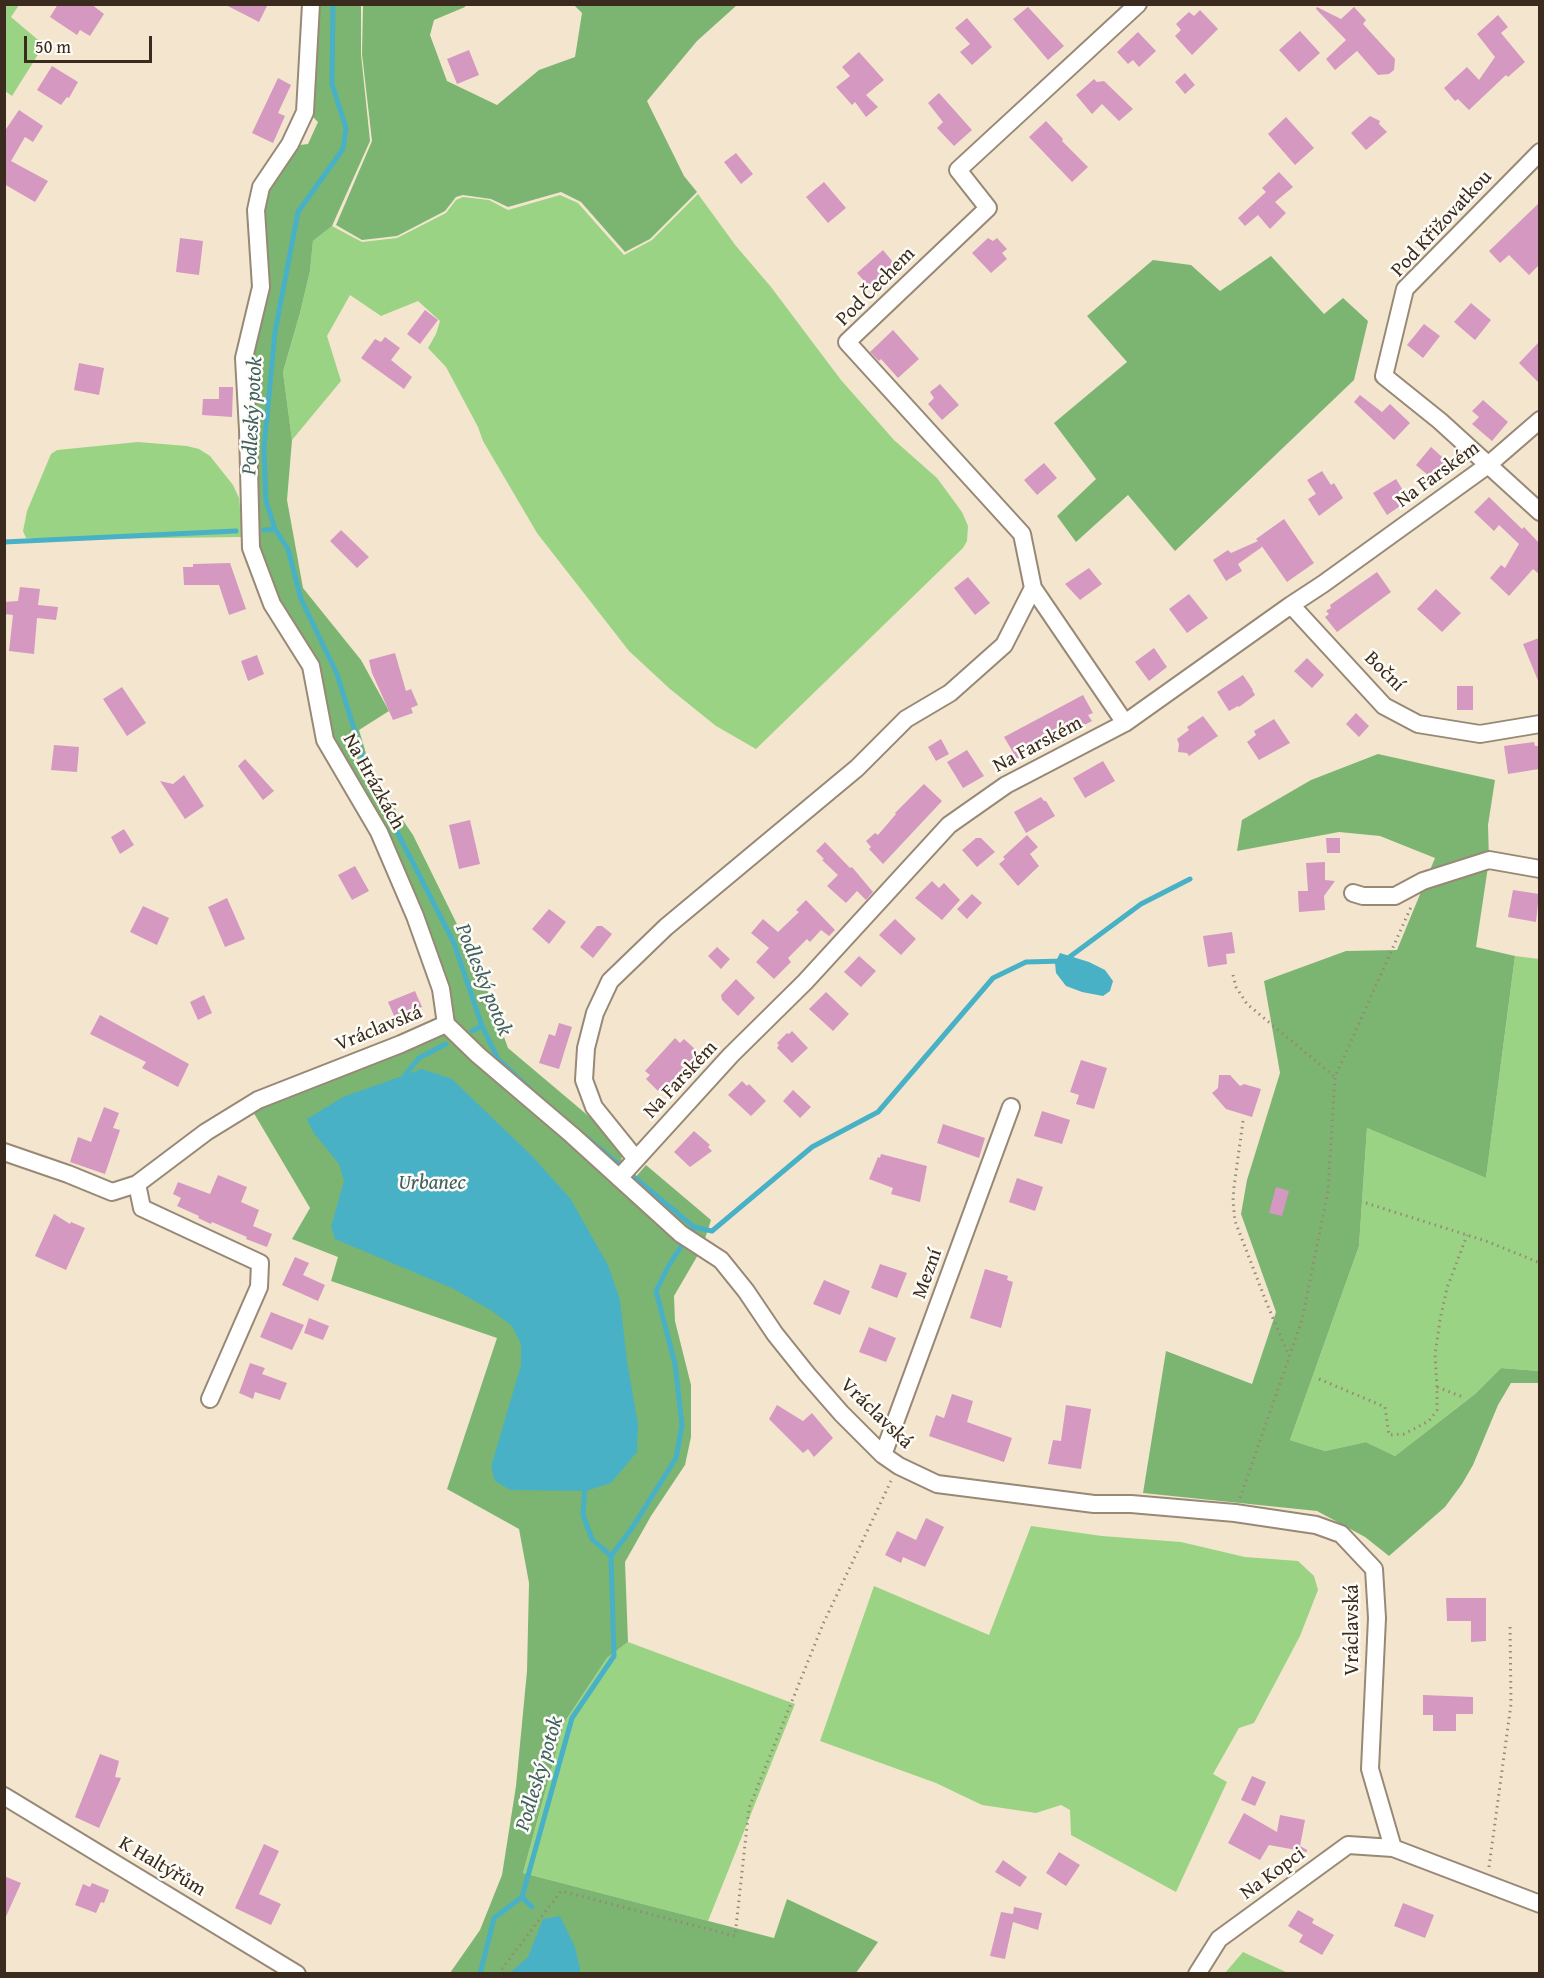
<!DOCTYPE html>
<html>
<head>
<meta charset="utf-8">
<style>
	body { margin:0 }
	#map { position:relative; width:1544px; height:1978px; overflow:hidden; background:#f4e6ce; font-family:"Gentium Book Plus",serif }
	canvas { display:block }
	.frame { position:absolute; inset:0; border:6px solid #3b2a1e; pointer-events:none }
	.scale { position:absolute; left:24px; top:36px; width:128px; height:27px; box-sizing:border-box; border:3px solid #3b2a1e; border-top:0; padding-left:8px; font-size:18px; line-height:21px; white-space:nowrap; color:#3b2a1e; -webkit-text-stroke:4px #fdfcf7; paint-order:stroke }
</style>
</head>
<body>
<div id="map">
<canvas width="1544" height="1978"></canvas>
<div class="frame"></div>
<div class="scale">50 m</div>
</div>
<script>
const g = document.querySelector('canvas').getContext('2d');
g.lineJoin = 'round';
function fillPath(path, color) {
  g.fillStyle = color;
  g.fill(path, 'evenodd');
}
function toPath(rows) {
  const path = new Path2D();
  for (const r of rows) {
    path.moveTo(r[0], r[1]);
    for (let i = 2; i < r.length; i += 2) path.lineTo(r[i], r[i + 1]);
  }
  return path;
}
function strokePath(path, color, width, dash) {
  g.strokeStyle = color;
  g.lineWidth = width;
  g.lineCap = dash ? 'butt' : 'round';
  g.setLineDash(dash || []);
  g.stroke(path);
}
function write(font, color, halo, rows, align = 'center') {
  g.font = font + ' "Gentium Book Plus",serif';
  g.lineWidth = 5;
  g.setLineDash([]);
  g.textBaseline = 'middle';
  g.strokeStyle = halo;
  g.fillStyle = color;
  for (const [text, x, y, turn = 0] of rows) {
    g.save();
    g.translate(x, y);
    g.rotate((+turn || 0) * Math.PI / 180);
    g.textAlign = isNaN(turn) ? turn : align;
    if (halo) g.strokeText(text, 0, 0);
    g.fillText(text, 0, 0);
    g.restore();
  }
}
fillPath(toPath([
	[4,5,19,5,11,17,44,45,12,96,5,91],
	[698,194,736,246,771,287,841,380,894,440,937,478,962,512,968,526,967,541,963,548,756,749,716,726,670,689,629,651,537,533,483,441,478,427,446,367,428,348,436,334,440,321,418,301,381,316,350,295,327,336,341,381,292,440,283,372,300,313,310,271,313,241,332,226,362,242,397,238,446,213,456,200,463,197,489,200,508,210,560,195,578,203,624,255,652,240],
	[138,442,187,446,199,449,210,456,233,485,239,498,243,537,91,539,26,538,23,531,27,511,51,454,57,450],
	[1515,956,1539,959,1539,1371,1501,1368,1475,1394,1395,1456,1366,1442,1325,1451,1290,1440,1359,1246,1367,1128,1486,1178],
	[1031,1526,1102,1536,1181,1542,1245,1557,1298,1561,1314,1576,1318,1590,1300,1636,1254,1723,1239,1728,1213,1774,1227,1782,1176,1892,1071,1835,1070,1810,1061,1805,1036,1813,982,1805,936,1783,820,1741,874,1586,989,1635],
	[628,1642,795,1704,708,1921,523,1873,564,1723,607,1658],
	[1243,1952,1288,1973,1225,1973]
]), '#9bd385');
fillPath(toPath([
	[314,5,361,5,361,54,370,141,332,226,313,241,310,271,300,313,283,372,292,440,287,500,303,588,361,660,389,711,359,730,373,777,413,835,481,973,508,1048,611,1135,621,1151,622,1163,616,1173,448,1021,443,986,328,739,312,664,275,602,253,548,247,358,259,209,292,146,308,144,318,122,308,112],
	[363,5,465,5,465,7,434,20,430,35,447,81,497,105,539,70,575,57,582,13,574,5,737,5,697,41,647,101,684,176,697,192,650,239,625,252,581,202,561,192,508,207,491,199,463,195,456,197,445,211,397,236,362,240,336,225,372,141,362,54],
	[1271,256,1324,314,1343,298,1368,321,1354,380,1175,551,1128,495,1076,542,1057,516,1096,479,1054,423,1127,362,1087,316,1153,260,1191,265,1220,291],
	[1378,754,1495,780,1488,825,1489,860,1476,947,1515,956,1486,1178,1367,1128,1359,1246,1290,1440,1325,1451,1366,1442,1395,1456,1475,1394,1501,1368,1539,1371,1539,1383,1511,1383,1498,1405,1473,1465,1462,1484,1445,1507,1389,1556,1365,1537,1317,1511,1143,1493,1166,1351,1252,1384,1276,1312,1241,1214,1247,1180,1280,1073,1264,981,1346,951,1397,950,1435,858,1380,836,1339,832,1237,851,1242,820,1311,780],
	[446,1024,628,1186,646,1165,711,1220,702,1248,674,1296,675,1321,691,1385,691,1437,685,1465,651,1516,625,1562,628,1642,607,1658,564,1723,523,1873,774,1938,787,1899,878,1942,856,1973,450,1973,480,1930,502,1875,516,1786,527,1671,529,1583,519,1529,447,1489,497,1338,331,1281,338,1257,292,1239,310,1208,249,1105]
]), '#7cb572');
fillPath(toPath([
	[1060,953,1089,962,1105,970,1113,981,1110,991,1103,996,1082,992,1066,986,1056,973,1055,963],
	[422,1069,452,1079,532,1156,570,1198,608,1265,620,1300,627,1361,638,1424,637,1452,611,1483,586,1491,510,1490,495,1481,491,1467,521,1365,521,1344,512,1326,492,1311,454,1289,335,1239,331,1227,344,1181,339,1164,313,1132,307,1119,343,1097],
	[560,1916,575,1947,580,1969,579,1973,510,1973,528,1957,543,1919]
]), '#48b1c6');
strokePath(toPath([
	[333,4,332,84,346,128,343,149,298,212,275,332,264,448,266,501,275,529,288,549,301,599,337,674,369,777,454,943,482,1026,498,1059,529,1088],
	[264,530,275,529],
	[4,542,236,531],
	[472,1031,482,1026],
	[409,1080,405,1075,419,1058,446,1044],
	[694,1227,712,1231,812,1147,878,1112,993,978,1026,962,1064,961,1141,904,1190,879],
	[585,1485,583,1515,592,1539,611,1556],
	[522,1897,532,1907],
	[480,1974,494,1918,522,1897,572,1718,614,1656,611,1556,632,1528,676,1458,682,1425,675,1364,656,1291,669,1265,694,1227,586,1137]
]), '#48b1c6', 5);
fillPath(toPath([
	[58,4,91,4,104,14,90,36,80,30,77,35,50,17],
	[224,4,268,4,259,22],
	[1028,7,1064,46,1048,60,1013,19],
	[1317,7,1341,19,1354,7,1366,20,1363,24,1395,59,1394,70,1389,74,1378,75,1357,51,1335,70,1326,59,1346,40,1316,9],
	[1200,10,1218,29,1192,55,1175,36,1181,30,1176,24,1189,12,1194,16],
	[1498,15,1508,27,1501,33,1525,62,1508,77,1506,75,1469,110,1458,99,1455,101,1444,88,1467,67,1479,80,1495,57,1477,34],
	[967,18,992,47,972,65,960,52,970,44,955,28],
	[1300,31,1320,53,1299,72,1279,50],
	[1138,32,1156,51,1139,67,1133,60,1128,64,1117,52],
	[469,50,479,75,457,84,447,59],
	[859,52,884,80,866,95,878,107,866,117,855,102,852,105,836,87,850,76,842,67],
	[52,66,78,82,69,98,67,97,61,105,37,90],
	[1185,73,1195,85,1185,94,1175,82],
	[278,78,291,85,278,113,285,116,273,143,252,133],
	[1094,79,1097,82,1104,81,1133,109,1119,121,1102,104,1092,114,1076,95],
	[939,93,972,130,954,146,937,128,943,122,928,103],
	[19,110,43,126,33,142,25,137,11,161,48,181,35,202,4,184,4,132],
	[1370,116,1380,121,1379,124,1387,132,1366,150,1351,133],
	[1286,117,1314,148,1295,165,1268,134],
	[1046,121,1063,139,1062,141,1088,167,1072,182,1029,137],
	[736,153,753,174,741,184,724,162],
	[1279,172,1293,187,1275,202,1286,213,1270,229,1258,215,1245,226,1238,218,1266,192,1262,188],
	[824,182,846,208,828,223,806,197],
	[1539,203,1539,265,1529,275,1509,255,1500,263,1489,251],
	[180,238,203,241,199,275,176,272],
	[988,238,993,241,997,238,1007,249,1002,253,1007,259,991,273,972,253],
	[883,250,898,268,872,290,857,273],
	[1471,303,1491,320,1475,340,1454,322],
	[425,310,438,320,420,344,407,334],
	[1424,324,1440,336,1423,358,1407,345],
	[893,330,919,359,898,378,881,359,879,361,870,352],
	[385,337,400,348,391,360,412,377,404,389,361,358,375,339,381,342],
	[1539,342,1539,383,1519,363],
	[79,363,104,368,99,395,74,390],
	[940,384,959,405,942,420,928,404,934,398,930,392],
	[219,387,233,387,232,417,202,415,203,399,219,399],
	[1360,395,1382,412,1390,404,1410,423,1394,440,1354,402],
	[1483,400,1508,422,1492,441,1472,424,1479,417,1472,411],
	[1431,447,1450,464,1435,481,1416,465],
	[1044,463,1057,478,1037,495,1024,480],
	[1322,471,1331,485,1334,483,1343,498,1319,516,1308,499,1316,494,1307,480],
	[1396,479,1409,500,1387,515,1373,493],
	[1489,497,1522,529,1524,527,1539,543,1539,574,1533,569,1509,596,1490,578,1501,565,1505,568,1519,544,1499,525,1494,531,1474,512],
	[1284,519,1314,563,1287,582,1261,545,1262,547,1238,564,1242,571,1226,581,1213,560,1228,550,1231,553,1258,541,1256,539],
	[341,530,369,557,357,568,330,541],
	[230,563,246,609,229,615,219,585,184,585,183,567,193,567,193,564],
	[1089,568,1102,584,1080,600,1065,584],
	[1377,572,1391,592,1337,632,1325,617,1329,614,1326,611,1331,608,1330,605],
	[968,577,990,603,975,615,954,588],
	[20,587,40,589,38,605,58,607,56,620,37,618,34,654,9,651,13,615,4,614,4,602,18,601],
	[1436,589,1461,613,1442,632,1417,609],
	[1189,594,1208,618,1187,633,1169,609],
	[1539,638,1539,683,1523,644],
	[1154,648,1167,667,1149,681,1135,662],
	[395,653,406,691,411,689,418,705,411,708,413,713,393,720,372,673,369,660],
	[257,655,264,674,248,681,241,661],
	[1307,658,1324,675,1312,688,1294,671],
	[1243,675,1253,690,1252,690,1255,695,1239,707,1238,706,1229,711,1217,692],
	[1457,686,1473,686,1473,710,1457,710],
	[122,687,146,723,127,736,103,699],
	[1083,695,1093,713,1088,715,1092,721,1067,734,1066,732,1017,759,1004,737],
	[1356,713,1369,726,1359,737,1346,724],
	[1203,716,1218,736,1189,756,1187,753,1178,752,1179,744,1177,739,1189,730,1187,727],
	[1274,719,1290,743,1259,760,1247,742,1256,735,1254,731],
	[941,739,949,754,936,761,928,747],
	[1534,742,1535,746,1539,746,1539,769,1508,774,1504,746],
	[54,745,79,747,77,772,51,770],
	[967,750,984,776,963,788,947,762],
	[245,759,274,791,263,800,238,766],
	[1103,761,1115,781,1085,798,1073,778],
	[184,775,204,806,185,819,160,781,173,784],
	[924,784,942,801,883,864,869,849,871,847,866,841,875,833,878,835,896,814,895,813],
	[1041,797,1044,801,1046,801,1055,816,1026,833,1014,812],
	[470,820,480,864,459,869,449,825],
	[124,829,134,845,120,854,111,837],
	[1027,835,1038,847,1030,854,1039,866,1018,886,999,864,1005,859,1003,857],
	[976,838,981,838,995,852,977,867,962,850],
	[1326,838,1340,838,1340,853,1327,853],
	[825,842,850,868,852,867,873,892,866,900,857,891,846,903,827,886,838,875,822,860,824,859,816,851],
	[1325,862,1325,880,1335,881,1324,896,1325,910,1299,912,1298,891,1308,891,1306,863],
	[355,866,369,891,352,900,338,875],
	[932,881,939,888,944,883,960,900,942,920,915,898],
	[1513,890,1539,894,1536,922,1508,917],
	[972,894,982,903,967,919,957,909],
	[227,898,245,939,225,947,208,907],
	[806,900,835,930,829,936,821,930,810,942,807,939,788,958,791,962,774,979,756,962,769,948,751,933,763,919,778,932,799,912,796,910],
	[143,906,169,918,157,945,130,932],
	[549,909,566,922,549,944,532,929],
	[895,919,916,939,901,955,879,935],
	[597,926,602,926,612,934,593,958,580,947],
	[1232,932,1235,953,1226,954,1227,964,1208,967,1203,936],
	[717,947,730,959,721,969,708,956],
	[859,956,876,971,861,987,844,972],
	[736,979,755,998,738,1016,722,1000,721,995],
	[415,991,422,1007,418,1009,421,1015,398,1025,388,1002],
	[826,992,849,1014,833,1031,809,1009],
	[204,995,212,1013,198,1020,190,1002],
	[100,1015,189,1064,178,1087,142,1068,146,1062,90,1034],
	[559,1023,572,1027,559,1069,539,1063,549,1034,555,1036],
	[792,1031,808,1048,792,1063,777,1048,779,1045,777,1043,787,1033,789,1034],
	[675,1038,680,1043,684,1039,696,1050,693,1054,699,1060,668,1092,662,1086,658,1091,646,1079,650,1075,645,1071],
	[1081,1060,1107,1068,1094,1109,1076,1104,1079,1095,1070,1092],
	[1219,1075,1230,1075,1240,1086,1244,1084,1261,1089,1252,1117,1226,1109,1212,1093,1218,1088],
	[742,1081,747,1086,749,1084,766,1101,751,1116,728,1095],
	[793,1090,811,1107,800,1118,783,1101],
	[104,1107,119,1113,113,1128,120,1130,105,1174,70,1162,78,1137,91,1142],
	[1042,1111,1070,1120,1062,1144,1034,1136],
	[943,1124,985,1138,979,1158,937,1143],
	[694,1131,710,1145,708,1147,712,1151,690,1167,674,1152],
	[881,1154,927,1166,920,1202,891,1194,893,1188,869,1179,878,1157,880,1158],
	[218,1175,247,1187,241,1202,259,1210,253,1226,272,1234,267,1247,246,1239,247,1237,212,1222,211,1224,198,1218,199,1216,177,1206,181,1198,173,1194,178,1182,210,1194],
	[1017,1178,1043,1187,1035,1211,1009,1202],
	[1276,1187,1289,1191,1282,1216,1269,1213],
	[54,1214,70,1224,71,1222,85,1228,66,1270,35,1256],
	[295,1257,309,1263,303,1275,325,1285,318,1301,282,1285],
	[880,1264,907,1273,897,1298,871,1288],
	[985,1269,1008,1276,1007,1280,1013,1282,1001,1328,970,1318],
	[824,1280,850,1291,840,1315,813,1304],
	[271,1312,304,1325,292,1350,260,1337],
	[309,1318,329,1326,323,1340,304,1333],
	[869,1327,896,1338,886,1362,859,1352],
	[250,1363,265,1368,262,1374,287,1383,280,1400,255,1392,253,1399,239,1393],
	[952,1394,973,1401,967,1422,1012,1438,1004,1462,929,1436,936,1415,944,1418],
	[777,1405,803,1421,812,1413,833,1438,814,1457,808,1449,803,1453,769,1419],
	[1066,1405,1091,1409,1081,1469,1048,1464,1053,1440,1061,1441],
	[926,1518,944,1527,925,1567,903,1557,901,1563,885,1555,897,1531,916,1540],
	[1446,1598,1486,1598,1486,1641,1471,1642,1471,1621,1447,1621],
	[1423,1695,1473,1697,1473,1714,1456,1714,1456,1731,1433,1731,1433,1715,1423,1715],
	[100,1754,119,1761,115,1777,121,1778,99,1828,75,1817],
	[1252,1776,1266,1782,1255,1806,1241,1800],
	[1244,1813,1277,1832,1280,1815,1305,1820,1300,1846,1307,1850,1307,1852,1269,1845,1260,1860,1228,1843],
	[264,1844,279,1851,259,1894,281,1904,271,1925,235,1908],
	[1059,1852,1080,1865,1066,1886,1046,1873],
	[1003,1860,1027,1877,1020,1887,995,1872],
	[4,1876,21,1883,4,1921],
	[92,1883,109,1890,104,1903,101,1902,96,1913,75,1905,83,1884,90,1887],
	[1403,1903,1434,1915,1425,1938,1394,1926],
	[1014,1907,1042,1913,1038,1930,1013,1922,1005,1959,990,1956,1001,1912,1013,1914],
	[1298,1910,1314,1919,1312,1923,1334,1935,1322,1955,1299,1942,1303,1935,1288,1926]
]), '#d498c1');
const minor = toPath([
	[311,4,305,112,290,144,261,187,256,210,261,287,244,358,248,430,251,548,272,604,311,666,325,740,379,832,415,916,441,989,446,1024],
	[1540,152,1405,289,1384,376,1440,421,1540,512],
	[1291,605,1384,706,1418,724,1480,734,1540,724],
	[1125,723,1033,588,1022,534,847,342,988,208,958,170,1138,4],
	[1353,893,1363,896,1395,896,1423,881,1489,860,1540,869],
	[446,1024,478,1055,572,1135,681,1234,721,1260,746,1291,775,1334,807,1374,841,1413,883,1455,899,1466,937,1484,1094,1504,1131,1504,1235,1513,1316,1525,1341,1534,1374,1569,1377,1618,1370,1769,1393,1848,1540,1904],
	[4,1152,68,1174,112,1192,137,1184,206,1132,258,1100,401,1044,446,1024],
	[636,1159,594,1107,584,1080,586,1048,595,1013,610,981,666,927,857,768,906,719,950,693,1004,645,1033,588],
	[619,1178,731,1055,805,982,949,825,1006,785,1125,723,1291,605,1323,584,1488,465,1540,420],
	[137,1184,142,1208,260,1263,259,1287,210,1399],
	[883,1455,1011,1107],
	[4,1796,297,1974],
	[1197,1974,1219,1939,1348,1845,1393,1848]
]);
strokePath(minor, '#988876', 20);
strokePath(toPath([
	[1233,975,1236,987,1247,1004,1335,1077],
	[1243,1121,1234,1187,1233,1201,1235,1221,1267,1304,1289,1356],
	[1366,1203,1486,1241,1540,1263],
	[1319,1379,1385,1407,1389,1435,1404,1434,1429,1421,1437,1410,1437,1387,1463,1397],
	[1437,1387,1435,1355,1440,1320,1447,1288,1467,1235],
	[1240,1498,1302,1320,1328,1191,1335,1077,1411,907],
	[1489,1867,1511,1704,1510,1624],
	[498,1974,561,1891,735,1936,749,1808,823,1624,891,1481]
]), '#988876', 3, [1.5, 4.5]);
strokePath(minor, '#fff', 16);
write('20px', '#3b2a1e', '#fdfcf7', [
	["Pod Křižovatkou",1442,224,-47],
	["Pod Čechem",876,287,-45],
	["Na Farském",1438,475,-36],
	["Boční",1384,672,45],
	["Na Farském",1038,745,-28],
	["Na Hrázkách",373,782,61],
	["Vráclavská",379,1029,-22],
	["Na Farském",681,1080,-47],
	["Mezní",928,1274,-70],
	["Vráclavská",876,1414,44],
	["Vráclavská",1353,1630,-90],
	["K Haltýřům",162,1867,31],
	["Na Kopci",1273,1874,-36]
]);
write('italic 21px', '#406061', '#fdfcf7', [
	["Podleský potok",253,416,-87],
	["Podleský potok",483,980,68],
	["Urbanec",432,1184],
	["Podleský potok",540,1774,-73]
]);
</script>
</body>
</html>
